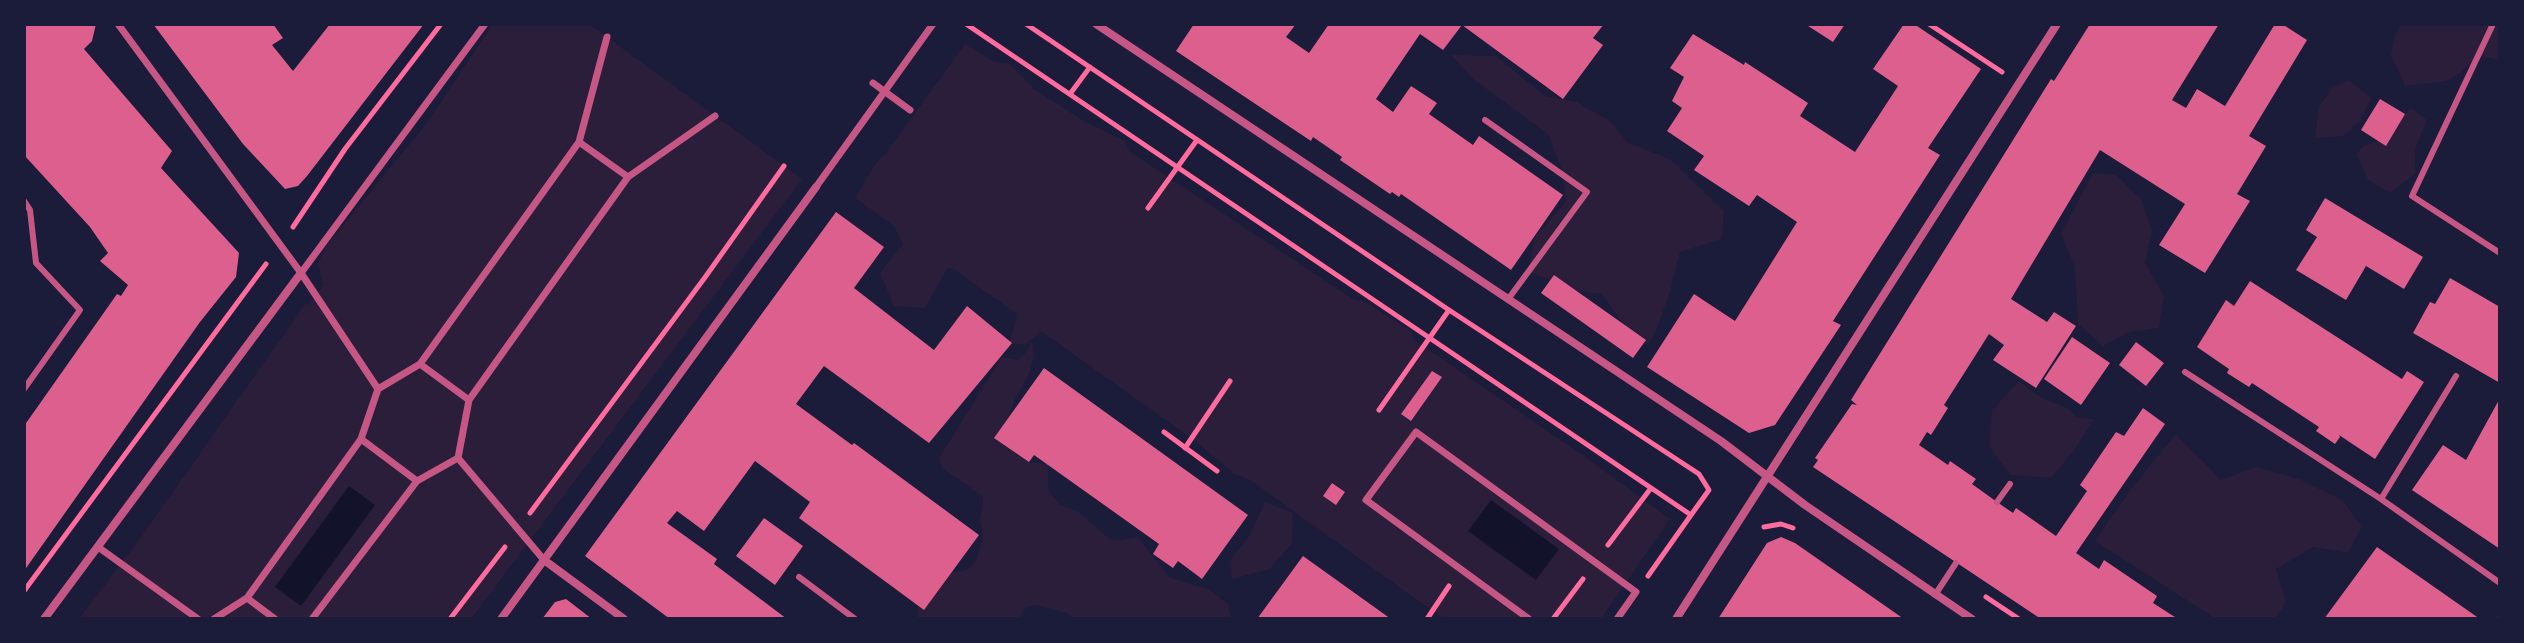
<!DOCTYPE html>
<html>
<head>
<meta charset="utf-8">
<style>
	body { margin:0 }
	#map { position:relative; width:2524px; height:643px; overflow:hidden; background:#1b1b3a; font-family:"Roboto Condensed",sans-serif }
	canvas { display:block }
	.frame { position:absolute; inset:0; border:26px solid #1b1b3a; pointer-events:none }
</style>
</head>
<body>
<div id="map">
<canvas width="2524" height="643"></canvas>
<div class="frame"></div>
</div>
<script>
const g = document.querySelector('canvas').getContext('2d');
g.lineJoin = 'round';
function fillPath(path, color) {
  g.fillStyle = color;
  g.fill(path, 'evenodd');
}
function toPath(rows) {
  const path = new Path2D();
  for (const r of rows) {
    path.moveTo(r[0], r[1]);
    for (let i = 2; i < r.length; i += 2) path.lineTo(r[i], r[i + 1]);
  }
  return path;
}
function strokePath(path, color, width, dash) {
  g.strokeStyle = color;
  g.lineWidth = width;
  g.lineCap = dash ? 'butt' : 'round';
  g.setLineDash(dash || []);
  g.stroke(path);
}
fillPath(toPath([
	[493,24,589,24,802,179,471,619,79,619,139,540,306,303,309,305,323,285,318,263,326,246,427,123],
	[2401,24,2500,24,2500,60,2479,56,2460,73,2446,81,2405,86,2391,55,2394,39],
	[965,44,994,62,1010,64,1034,89,1087,123,1125,141,1129,151,1354,300,1363,301,1411,331,1413,339,1584,456,1670,519,1601,619,1444,619,1250,480,1233,473,1198,443,1041,331,1025,345,1010,343,1017,314,952,268,947,269,925,308,894,306,880,273,903,244,894,226,855,198,875,164,886,153],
	[1451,55,1496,56,1545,96,1577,102,1611,122,1627,142,1670,159,1724,211,1722,239,1680,252,1670,292,1656,331,1648,345,1630,333,1602,294,1577,291,1528,271,1535,236,1566,202,1562,170,1548,134,1473,79],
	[2349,80,2371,98,2360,120,2344,136,2315,138,2319,106,2332,88],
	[2411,108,2427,120,2415,150,2415,174,2390,193,2368,180,2356,154,2364,146,2384,138],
	[2093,173,2116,175,2141,199,2152,230,2145,263,2164,296,2159,328,2129,332,2103,346,2078,324,2075,267,2061,234],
	[1032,341,1034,357,1028,376,1014,401,1010,415,995,438,1041,446,1029,462,1048,464,1048,489,1059,504,1079,512,1110,539,1121,540,1138,537,1169,577,1210,590,1228,604,1231,619,1073,619,1067,613,1036,605,1027,607,1017,619,918,619,918,608,932,588,949,572,965,571,970,568,977,559,983,536,980,520,983,502,982,496,942,468,939,458,1002,357,1018,360,1026,352],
	[2019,381,2037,395,2068,409,2077,418,2094,419,2073,452,2051,478,2010,475,1989,446,1992,410],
	[2176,434,2221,480,2256,467,2299,479,2342,500,2362,526,2348,553,2313,547,2276,569,2286,602,2275,619,2216,619,2095,541,2131,489],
	[1265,502,1293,513,1292,543,1270,569,1232,579,1230,561,1250,535]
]), '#2a1e3b');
fillPath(toPath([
	[349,486,375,505,301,606,275,587],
	[1491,500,1559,549,1536,580,1468,531]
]), '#12122b');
fillPath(toPath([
	[24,24,96,24,92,41,84,49,172,151,161,168,239,253,236,277,200,322,24,571,24,426,117,294,121,296,128,285,100,261,108,253,90,227,24,155],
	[153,24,273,24,283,38,272,45,293,71,330,24,424,24,307,176,298,186,285,189,243,144],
	[1194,24,1296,24,1286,37,1309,53,1329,24,1604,24,1593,38,1603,45,1563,99,1462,25,1443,50,1420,34,1376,99,1393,112,1411,86,1437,103,1429,114,1473,145,1479,136,1563,195,1511,270,1401,194,1399,197,1392,192,1390,194,1340,160,1342,157,1313,137,1311,141,1176,51],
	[1805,24,1845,24,1833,42],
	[1904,24,1914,24,1981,69,1928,148,1940,155,1833,321,1841,325,1775,425,1749,433,1647,367,1694,294,1735,321,1797,222,1757,195,1749,206,1694,170,1704,156,1667,131,1682,108,1672,101,1684,77,1670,68,1693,34,1744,65,1745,62,1808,103,1800,116,1855,152,1898,86,1873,69],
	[2090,24,2219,24,2172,100,2186,108,2197,89,2225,106,2275,24,2282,24,2307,40,2249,136,2266,146,2237,194,2250,201,2205,273,2159,245,2185,204,2100,150,2011,299,2047,322,2054,312,2076,326,2036,388,1993,360,2004,345,1989,334,1944,405,1948,408,1931,435,1927,432,1919,445,1948,465,1950,461,1976,479,1972,484,1997,502,2013,513,2016,508,2056,536,2087,491,2080,485,2116,432,2124,436,2143,408,2165,424,2076,553,2099,569,2104,560,2157,596,2153,603,2178,619,2041,619,1813,467,1818,460,1815,458,1852,404,1857,405,1851,400,2051,79,2054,81],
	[2380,99,2405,114,2386,146,2361,130],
	[2325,198,2423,257,2404,289,2366,266,2346,300,2296,270,2317,237,2306,230],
	[836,212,884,247,854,288,934,350,967,306,1012,343,929,443,824,366,796,404,852,445,854,443,979,535,924,610,799,518,810,502,755,461,704,531,677,511,667,523,717,559,714,564,787,619,670,619,585,556],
	[1554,275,1646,340,1633,358,1541,293],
	[2450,278,2500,307,2500,383,2413,333,2430,302,2435,304],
	[2250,281,2402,379,2407,371,2424,382,2375,459,2339,435,2340,437,2335,444,2316,431,2319,427,2252,383,2249,387,2227,373,2229,369,2197,347,2226,300,2234,306],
	[2072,337,2110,363,2081,405,2044,379],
	[2136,342,2164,363,2146,386,2119,365],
	[1044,368,1248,515,1202,579,1178,561,1173,568,1153,554,1159,544,1034,455,1029,462,994,438],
	[1432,371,1442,377,1411,421,1401,414],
	[2500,398,2500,549,2412,490,2443,445,2466,460],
	[1332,483,1345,492,1336,505,1323,496],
	[764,518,803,546,775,585,736,556],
	[1781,537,1795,543,1904,619,1718,619,1767,543],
	[2377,547,2480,619,2324,619],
	[1303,556,1391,619,1257,619],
	[566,599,592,619,542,619,555,602]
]), '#dd5f8e');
strokePath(toPath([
	[966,24,1691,515,1709,490,1699,474,1449,310,1026,24],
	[1929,24,2002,72],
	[1070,94,1090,67],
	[1148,208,1197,140],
	[293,227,345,149,441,24],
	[1379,410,1449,310],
	[1164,432,1217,471],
	[1185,448,1230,381],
	[530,513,706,276,784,166],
	[1764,527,1781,524,1793,528],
	[1608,545,1651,488],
	[1648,576,1691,515],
	[24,591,266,264],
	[1986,597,2019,619],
	[450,619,505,547],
	[1427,619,1449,586],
	[1553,619,1583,579],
	[2499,619,2500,618]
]), '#ff6b9d', 5);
strokePath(toPath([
	[2493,24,2412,196,2500,253],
	[1485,120,1587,192,1509,298],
	[24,201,30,210,36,263,80,310,24,389],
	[2185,372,2381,499],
	[2456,376,2381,499,2500,583],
	[1997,502,2010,484],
	[799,577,855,619],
	[1935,595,1956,563]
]), '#c65784', 6);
strokePath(toPath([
	[118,24,301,273,378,389],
	[873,83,910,110],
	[579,142,607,37],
	[628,177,715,116],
	[816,187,933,24],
	[301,273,485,24],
	[420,364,579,142,628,177,469,400],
	[361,439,378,389,420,364,469,400,458,458,417,481],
	[458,458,544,560],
	[98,547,198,619],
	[247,598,361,439,417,481,312,619],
	[214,619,247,598,275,619],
	[1529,619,1366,500,1416,432,1636,592,1617,619]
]), '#c65784', 7);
strokePath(toPath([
	[1096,24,1721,441,1805,505,1972,619],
	[544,560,624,619],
	[44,619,301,273],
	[501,619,816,187],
	[1676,619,2057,24]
]), '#c65784', 8);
</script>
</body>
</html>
